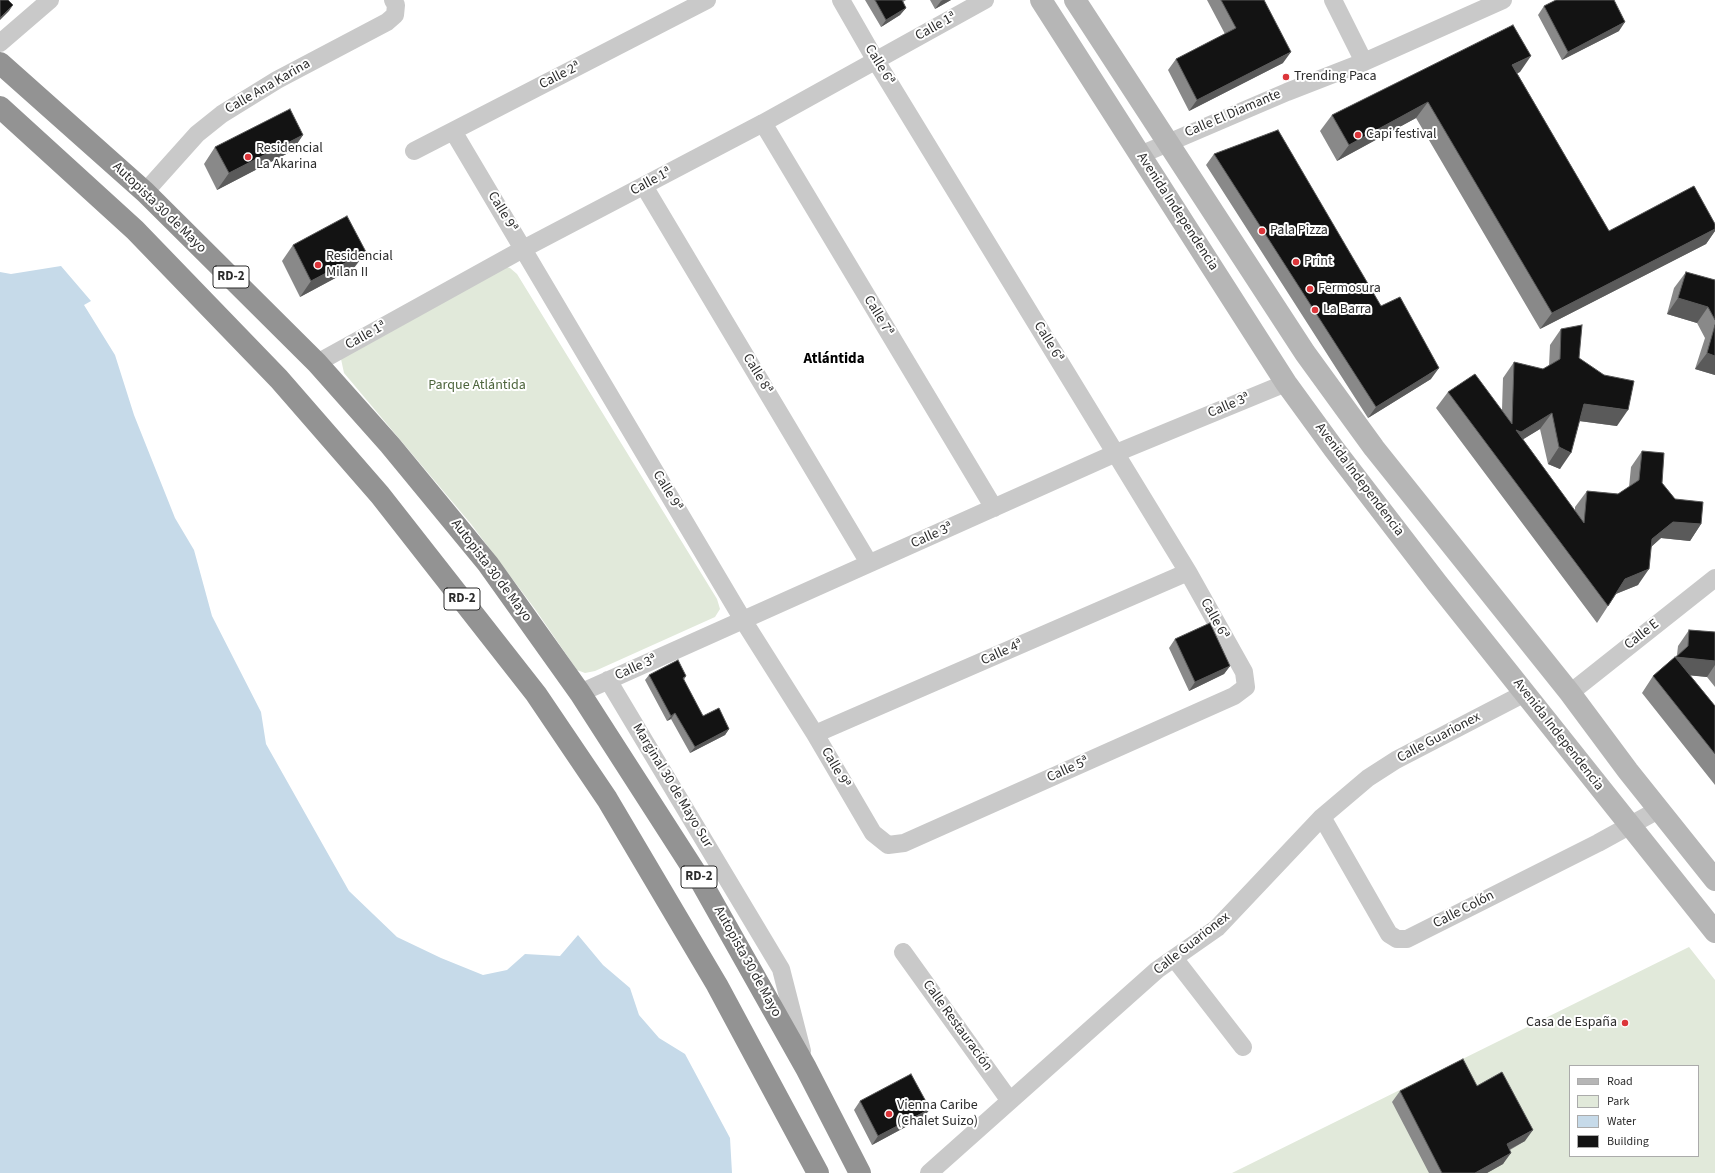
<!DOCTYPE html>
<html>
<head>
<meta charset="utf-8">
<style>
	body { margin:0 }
	#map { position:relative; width:1715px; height:1173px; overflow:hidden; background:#fff; font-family:"Source Sans 3",sans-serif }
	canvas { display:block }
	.legend { position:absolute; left:1569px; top:1065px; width:130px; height:92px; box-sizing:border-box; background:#fff; border:1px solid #ababab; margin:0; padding:5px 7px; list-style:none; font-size:12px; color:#2c2c2c }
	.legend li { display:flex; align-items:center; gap:8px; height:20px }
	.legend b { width:20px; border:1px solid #ababab }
</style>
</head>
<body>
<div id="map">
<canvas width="1715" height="1173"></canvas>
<ul class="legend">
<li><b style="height:5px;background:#b6b6b6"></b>Road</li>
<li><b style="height:11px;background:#e1e9da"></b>Park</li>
<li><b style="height:11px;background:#c6dae9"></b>Water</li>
<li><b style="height:11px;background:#131313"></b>Building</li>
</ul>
</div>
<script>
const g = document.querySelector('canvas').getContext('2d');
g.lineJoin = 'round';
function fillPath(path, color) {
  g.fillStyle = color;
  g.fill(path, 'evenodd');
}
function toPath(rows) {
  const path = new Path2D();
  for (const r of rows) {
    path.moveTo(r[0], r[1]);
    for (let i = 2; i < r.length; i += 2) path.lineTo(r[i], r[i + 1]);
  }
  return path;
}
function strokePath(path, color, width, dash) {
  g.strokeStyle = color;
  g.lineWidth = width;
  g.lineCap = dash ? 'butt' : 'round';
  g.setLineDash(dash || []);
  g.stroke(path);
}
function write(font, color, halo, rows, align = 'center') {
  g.font = font + ' "Source Sans 3",sans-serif';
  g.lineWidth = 4;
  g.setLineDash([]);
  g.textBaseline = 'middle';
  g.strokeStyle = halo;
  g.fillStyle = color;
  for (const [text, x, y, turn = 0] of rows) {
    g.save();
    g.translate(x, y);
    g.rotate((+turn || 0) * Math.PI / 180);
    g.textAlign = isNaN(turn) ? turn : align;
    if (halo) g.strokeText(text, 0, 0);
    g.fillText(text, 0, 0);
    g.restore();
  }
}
fillPath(toPath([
	[503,266,510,268,517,274,717,599,720,609,715,617,595,671,585,673,577,670,535,609,471,524,344,373,341,359],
	[1689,947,1715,980,1715,1173,1232,1173],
	[1570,1066,1698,1066,1698,1156,1570,1156]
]), '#e1e9da');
fillPath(toPath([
	[61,266,91,301,84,305,115,355,134,415,175,518,194,550,212,616,261,712,266,744,349,891,397,937,441,958,483,975,507,970,525,954,560,956,578,935,603,965,630,988,639,1015,659,1038,685,1054,730,1138,732,1173,0,1173,0,272,11,274]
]), '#c6dae9');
strokePath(toPath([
	[1333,0,1364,62],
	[0,43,50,0],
	[763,123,994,508],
	[453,131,743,620,815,734,873,833,888,845,904,843,1234,696,1246,687,1244,672,1188,572,876,61,841,0],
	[414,151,707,0],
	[1140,155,1287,92,1364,62,1503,0],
	[644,186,869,563],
	[145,192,197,134,222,114,277,80,387,22,395,15,396,5,393,0],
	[317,363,523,249,763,123,985,0],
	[608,680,781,969,802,1051],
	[580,693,1116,453,1286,383],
	[1570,693,1715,578],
	[815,734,1188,572],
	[1322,817,1389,934,1397,939,1407,939,1598,843,1658,810],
	[903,952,1010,1101],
	[1174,958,1243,1047],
	[929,1173,1157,970,1217,928,1322,817,1368,778,1396,760,1525,693]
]), '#c9c9c9', 18);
strokePath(toPath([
	[1041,0,1286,383,1334,449,1437,583,1715,932],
	[1075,0,1305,353,1374,448,1570,693,1628,771,1715,880]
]), '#b6b6b6', 22);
strokePath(toPath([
	[0,63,145,192,317,363,390,445,488,564,580,693,699,878,806,1068,860,1173],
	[0,107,135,230,279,379,380,495,536,694,607,799,717,985,818,1173]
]), '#939393', 22);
fillPath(toPath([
	[865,0,906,0,903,2,906,8,900,15,881,27],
	[930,0,951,0,935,9],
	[1207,0,1264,0,1283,63,1189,111,1168,70,1176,59,1225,34],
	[1544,6,1619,31,1562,60,1538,15],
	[1520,72,1517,73,1609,231,1715,224,1715,231,1706,244,1540,329,1416,118,1337,161,1320,131,1332,115],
	[303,135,292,151,217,190,204,164,215,147],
	[1214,154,1381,306,1431,379,1368,418,1206,165],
	[293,245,354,268,300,297,282,261],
	[1686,272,1715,280,1715,375,1695,369,1705,338,1697,323,1667,314,1674,288],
	[1561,329,1579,358,1617,426,1579,421,1560,469,1548,464,1540,429,1523,439,1575,511,1575,507,1587,491,1618,494,1629,487,1631,467,1642,451,1662,483,1675,499,1701,524,1690,541,1661,538,1651,547,1638,585,1616,594,1608,606,1597,623,1436,408,1448,392,1502,410,1503,378,1514,362,1543,369,1549,366,1550,345],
	[1689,630,1715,632,1715,687,1707,677,1690,675,1715,706,1715,785,1642,693,1653,676,1677,655,1678,646],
	[1175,639,1230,666,1224,674,1189,691,1169,648],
	[649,675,686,676,684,680,703,716,729,729,725,735,690,753,671,719,667,721,645,680],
	[1477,1086,1525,1141,1510,1150,1503,1164,1487,1173,1429,1173,1392,1102,1400,1091],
	[860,1101,924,1117,872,1145,854,1110]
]), '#898989');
fillPath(toPath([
	[943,0,951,0,935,9,941,1],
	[13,5,9,11,0,20,0,18],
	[906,8,900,15,881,27,886,20],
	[1625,22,1619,31,1562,60,1568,52],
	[1291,52,1283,63,1189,111,1197,100],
	[1531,56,1520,72,1501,82,1512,65],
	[1428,102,1416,118,1337,161,1349,145],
	[303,135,292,151,217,190,229,173],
	[1715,229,1715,231,1706,244,1540,329,1552,313],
	[366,252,354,268,300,297,311,281],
	[1678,298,1708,307,1697,323,1667,314],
	[1707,353,1715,356,1715,375,1695,369],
	[1439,368,1431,379,1368,418,1376,407],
	[1584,404,1628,410,1617,426,1572,420],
	[1552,413,1540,429,1509,448,1516,430],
	[1559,447,1571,453,1560,469,1548,464],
	[1673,522,1701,524,1690,541,1661,538,1641,556,1652,539],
	[1649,569,1638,585,1613,595,1625,579],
	[1676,657,1715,661,1715,665,1707,677,1664,673],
	[1230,666,1224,674,1189,691,1195,682],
	[675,713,671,719,667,721,671,716],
	[729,729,725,735,690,753,695,747],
	[930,1109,924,1117,872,1145,878,1136],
	[1533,1130,1525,1141,1499,1155,1507,1144],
	[1511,1153,1503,1164,1487,1173,1475,1173]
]), '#5a5a5a');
const building = toPath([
	[0,0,8,0,13,5,0,18,0,0],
	[875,0,902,0,906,8,886,20,875,0],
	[1221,0,1264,0,1291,52,1197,100,1176,59,1236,28,1221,0],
	[1556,0,1614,0,1625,22,1568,52,1544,6,1556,0],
	[1513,25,1531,56,1512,65,1609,231,1694,186,1715,224,1715,229,1552,313,1428,102,1349,145,1332,115,1513,25],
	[290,109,303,135,229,173,215,147,290,109],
	[1278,130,1381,306,1400,297,1439,368,1376,407,1214,154,1278,130],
	[347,216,366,252,311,281,293,245,347,216],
	[1686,272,1715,280,1715,320,1708,307,1678,298,1686,272],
	[1582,325,1579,358,1604,375,1634,381,1628,410,1584,404,1571,453,1559,447,1552,413,1521,432,1516,430,1584,523,1587,491,1618,494,1639,480,1642,451,1664,453,1662,483,1675,499,1703,502,1701,524,1673,522,1652,539,1649,569,1625,579,1608,606,1448,392,1475,374,1512,424,1514,362,1543,369,1560,359,1561,329,1582,325],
	[1715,325,1715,356,1707,353,1715,325],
	[1210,623,1230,666,1195,682,1175,639,1210,623],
	[1689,630,1715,632,1715,661,1676,657,1688,646,1689,630],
	[1675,657,1715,706,1715,754,1653,676,1675,657],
	[678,660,686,676,683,678,703,716,719,708,729,729,695,747,675,713,671,716,649,675,678,660],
	[1463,1059,1477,1086,1502,1072,1533,1130,1507,1144,1511,1153,1475,1173,1442,1173,1400,1091,1463,1059],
	[911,1074,930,1109,878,1136,860,1101,911,1074]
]);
fillPath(building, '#131313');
strokePath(building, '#5a5a5a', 1);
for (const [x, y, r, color] of [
	[1286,77,4,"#dc353a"],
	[1358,135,4,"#dc353a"],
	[248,157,4,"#dc353a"],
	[1262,231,4,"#dc353a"],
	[1296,262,4,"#dc353a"],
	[318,265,4,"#dc353a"],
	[1310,289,4,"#dc353a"],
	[1315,310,4,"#dc353a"],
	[1625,1023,4,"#dc353a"],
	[889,1114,4,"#dc353a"]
]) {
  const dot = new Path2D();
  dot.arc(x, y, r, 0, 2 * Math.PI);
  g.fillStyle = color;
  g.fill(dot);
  strokePath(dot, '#fff', 1.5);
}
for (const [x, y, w] of [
	[231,277,36],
	[462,599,36],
	[699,877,36]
]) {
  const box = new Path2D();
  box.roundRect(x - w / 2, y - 11, w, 22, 3);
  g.fillStyle = '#fff';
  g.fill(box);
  strokePath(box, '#2c2c2c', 1);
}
write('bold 13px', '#2c2c2c', null, [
	["RD-2",231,277],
	["RD-2",462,599],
	["RD-2",699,877]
]);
write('14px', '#2c2c2c', '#fff', [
	["Calle 1ª",936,27,-29],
	["Calle 6ª",879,65,59],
	["Calle 2ª",560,76,-27],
	["Calle Ana Karina",268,87,-30],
	["Calle El Diamante",1233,114,-23],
	["Calle 1ª",651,182,-28],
	["Autopista 30 de Mayo",159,208,44],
	["Calle 9ª",502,212,59],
	["Avenida Independencia",1177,212,57],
	["Calle 7ª",878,316,59],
	["Calle 1ª",366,336,-29],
	["Calle 6ª",1048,342,59],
	["Calle 8ª",757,374,59],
	["Calle 3ª",1229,406,-23],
	["Avenida Independencia",1359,480,53],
	["Calle 9ª",667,491,59],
	["Calle 3ª",932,536,-24],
	["Autopista 30 de Mayo",491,571,53],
	["Calle 6ª",1214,619,61],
	["Calle E",1642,635,-38],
	["Calle 4ª",1002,653,-24],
	["Calle 3ª",636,668,-24],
	["Avenida Independencia",1558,735,52],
	["Calle Guarionex",1439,738,-28],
	["Calle 9ª",835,768,60],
	["Calle 5ª",1068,770,-24],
	["Marginal 30 de Mayo Sur",672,786,59],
	["Calle Colón",1464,910,-27],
	["Calle Guarionex",1192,944,-38],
	["Autopista 30 de Mayo",747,962,61],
	["Calle Restauración",957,1026,54]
]);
write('14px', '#2c2c2c', '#fff', [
	["Trending Paca",1294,77],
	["Capi festival",1366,135],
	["Residencial",256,149],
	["La Akarina",256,165],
	["Pala Pizza",1270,231],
	["Residencial",326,257],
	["Milan II",326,273],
	["Print",1304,262],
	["Fermosura",1318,289],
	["La Barra",1323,310],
	["Casa de España",1617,1023,"right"],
	["Vienna Caribe",897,1106],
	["(Chalet Suizo)",897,1122]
], 'left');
write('14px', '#4d653c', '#fff', [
	["Parque Atlántida",477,386]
]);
write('bold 15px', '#000', '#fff', [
	["Atlántida",834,360]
]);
</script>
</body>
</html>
